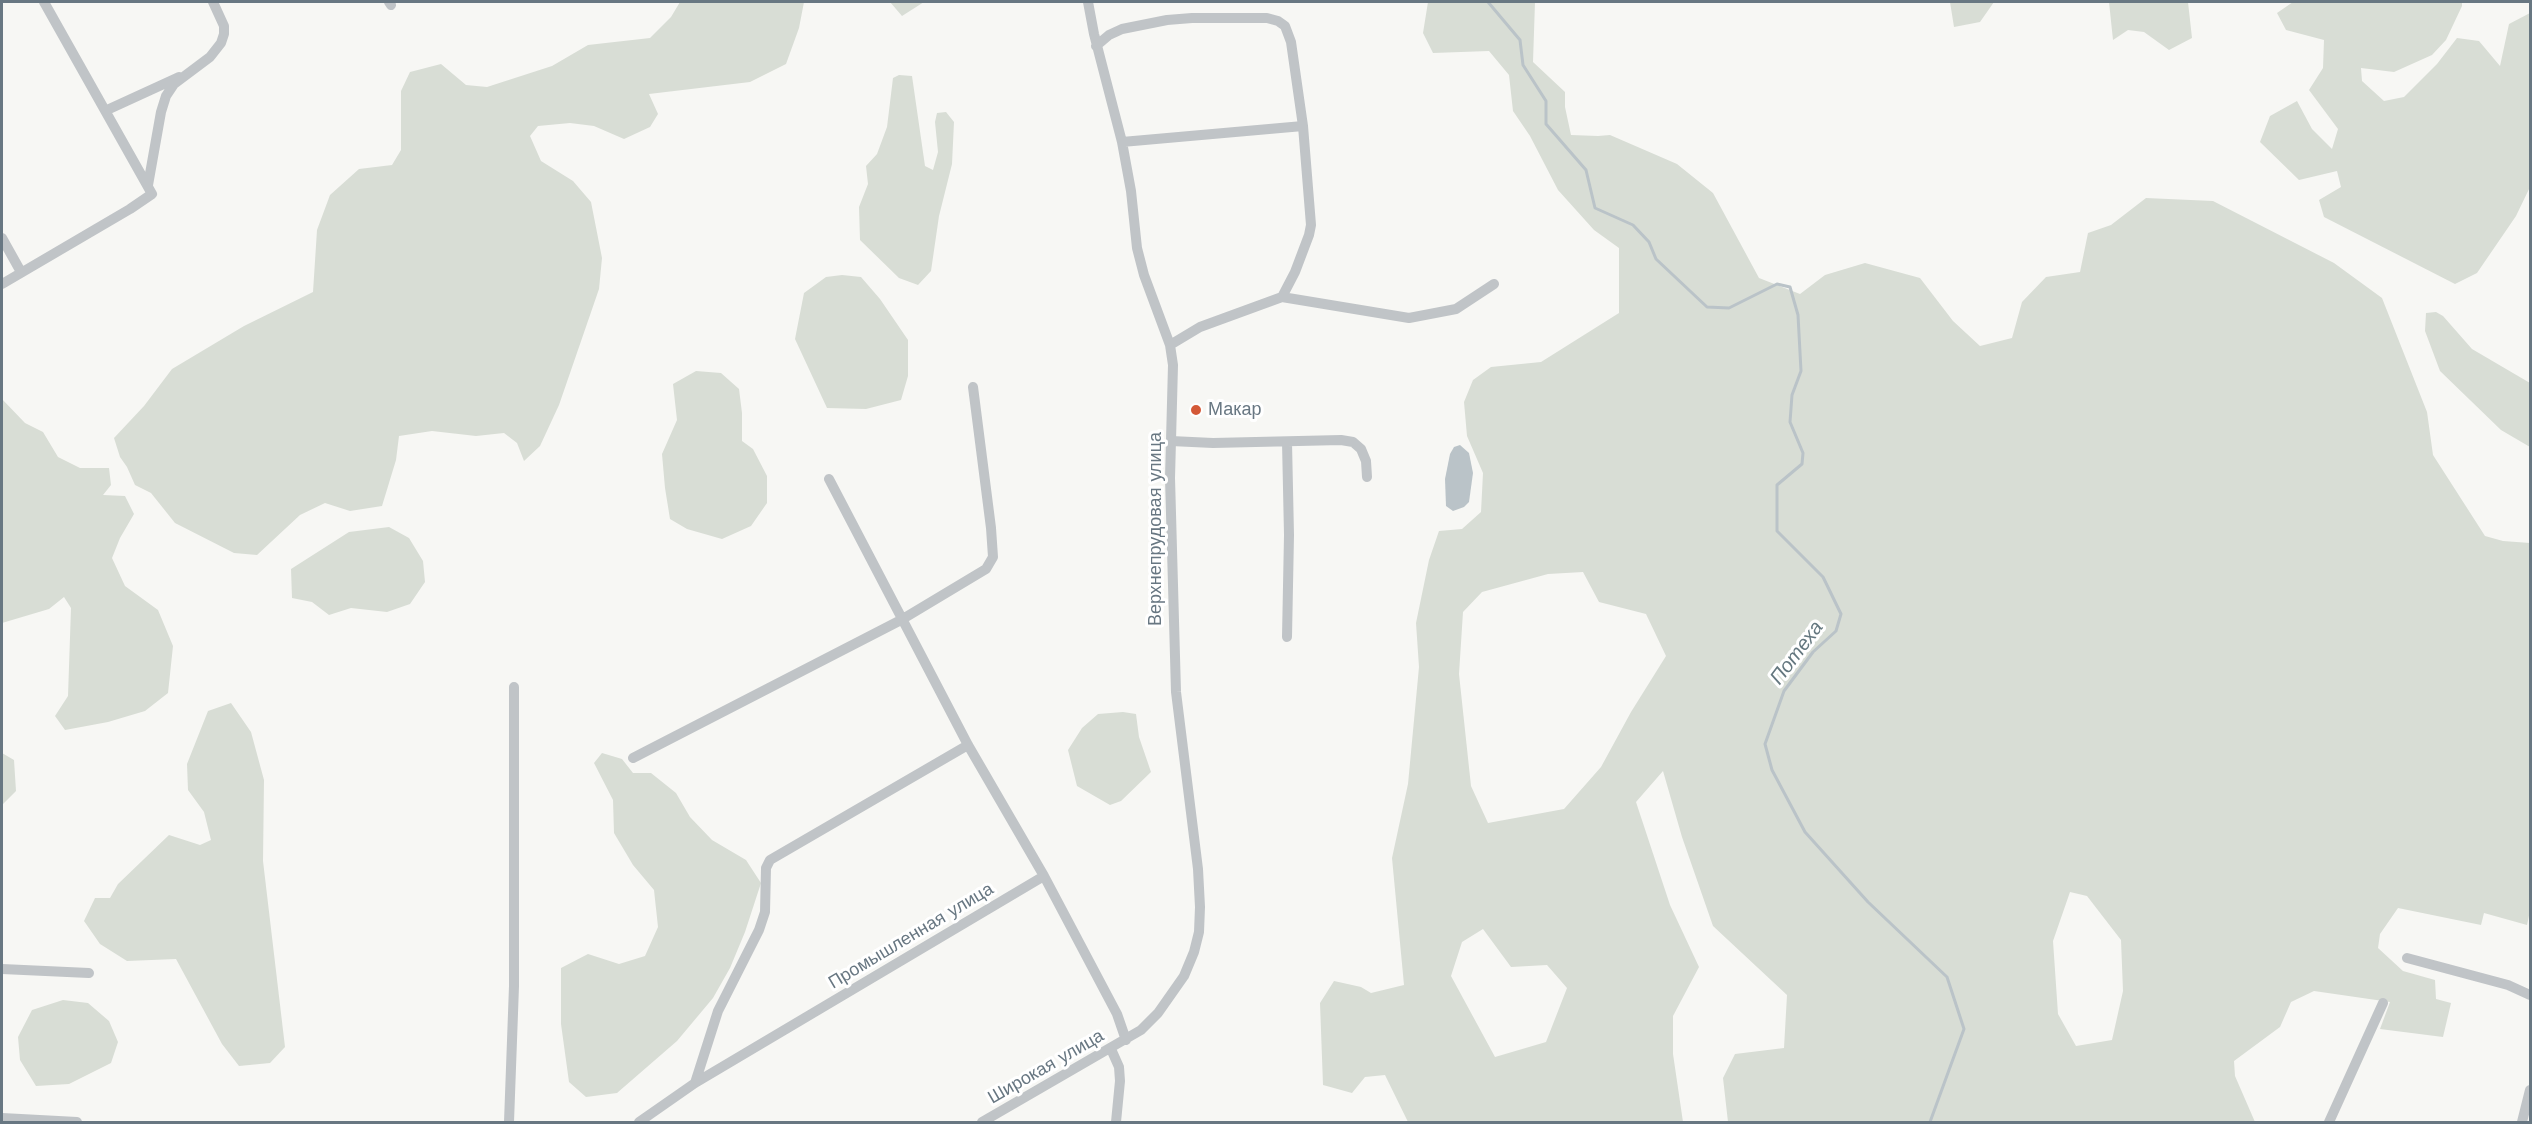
<!DOCTYPE html>
<html>
<head>
<meta charset="utf-8">
<style>
	body { margin:0 }
	#map { position:relative; width:2532px; height:1124px; overflow:hidden; background:#f7f7f4; font-family:"Work Sans",sans-serif }
	canvas { display:block }
	.frame { position:absolute; inset:0; border:3px solid #687782; pointer-events:none }
</style>
</head>
<body>
<div id="map">
<canvas width="2532" height="1124"></canvas>
<div class="frame"></div>
</div>
<script>
const g = document.querySelector('canvas').getContext('2d');
g.lineJoin = 'round';
function fillPath(path, color) {
  g.fillStyle = color;
  g.fill(path, 'evenodd');
}
function toPath(rows) {
  const path = new Path2D();
  for (const r of rows) {
    path.moveTo(r[0], r[1]);
    for (let i = 2; i < r.length; i += 2) path.lineTo(r[i], r[i + 1]);
  }
  return path;
}
function strokePath(path, color, width, dash) {
  g.strokeStyle = color;
  g.lineWidth = width;
  g.lineCap = dash ? 'butt' : 'round';
  g.setLineDash(dash || []);
  g.stroke(path);
}
function write(font, color, halo, rows, align = 'center') {
  g.font = font + ' "Work Sans",sans-serif';
  g.lineWidth = 6;
  g.setLineDash([]);
  g.textBaseline = 'middle';
  g.strokeStyle = halo;
  g.fillStyle = color;
  for (const [text, x, y, turn = 0] of rows) {
    g.save();
    g.translate(x, y);
    g.rotate((+turn || 0) * Math.PI / 180);
    g.textAlign = isNaN(turn) ? turn : align;
    if (halo) g.strokeText(text, 0, 0);
    g.fillText(text, 0, 0);
    g.restore();
  }
}
fillPath(toPath([
	[680,2,804,2,799,28,786,64,750,82,649,94,658,114,650,127,624,139,594,126,570,123,538,126,530,136,541,161,573,181,591,202,602,258,599,289,559,405,540,446,524,461,517,443,504,433,476,436,432,431,399,436,396,460,382,506,350,511,325,503,300,515,257,555,234,553,175,523,151,493,135,485,127,467,120,457,114,438,144,406,172,369,244,326,313,292,317,230,330,195,359,169,392,165,401,150,401,91,410,72,441,64,466,85,487,87,552,66,588,45,650,38,671,17],
	[890,2,924,2,902,16],
	[1428,2,1535,2,1533,62,1565,92,1565,107,1571,135,1598,136,1610,135,1677,164,1713,193,1759,278,1800,294,1825,275,1865,263,1920,278,1953,321,1980,346,2012,338,2022,302,2046,277,2080,272,2088,233,2111,225,2146,198,2213,201,2334,263,2382,298,2427,412,2433,455,2485,536,2503,541,2530,543,2530,911,2527,925,2484,913,2481,925,2398,908,2380,934,2378,948,2403,971,2435,980,2436,999,2451,1003,2443,1037,2380,1029,2390,1002,2314,991,2291,1002,2280,1027,2234,1061,2235,1076,2255,1122,1728,1122,1723,1078,1735,1054,1784,1048,1787,995,1713,926,1682,837,1663,771,1636,802,1670,905,1699,967,1673,1016,1673,1054,1683,1122,1408,1122,1385,1075,1365,1077,1352,1093,1323,1085,1320,1003,1334,981,1361,987,1371,993,1404,985,1392,858,1408,784,1419,667,1416,623,1429,560,1439,531,1462,529,1481,512,1483,473,1467,436,1464,402,1473,380,1491,367,1541,362,1619,313,1619,248,1594,230,1558,190,1530,136,1513,111,1509,75,1489,51,1433,53,1423,33],
	[1583,572,1599,602,1646,614,1666,656,1631,712,1601,767,1564,809,1488,823,1471,786,1459,674,1463,612,1482,592,1548,574],
	[2070,892,2087,896,2121,940,2123,991,2112,1040,2076,1046,2058,1014,2053,941],
	[1483,929,1511,967,1547,965,1567,988,1546,1042,1495,1057,1451,976,1462,942],
	[1950,2,1994,2,1980,22,1954,27],
	[2109,2,2188,2,2192,38,2169,50,2144,32,2128,30,2113,40],
	[2293,2,2462,2,2462,6,2446,40,2432,55,2394,72,2361,68,2362,81,2384,101,2404,97,2437,64,2457,38,2479,41,2500,66,2509,24,2530,13,2530,187,2516,216,2477,273,2455,284,2324,217,2319,200,2341,187,2337,171,2299,180,2260,142,2270,116,2297,101,2312,129,2332,149,2338,129,2309,90,2323,68,2324,40,2286,30,2277,13],
	[899,75,912,76,925,166,933,170,938,152,935,122,937,113,946,112,954,122,952,164,939,216,931,271,918,285,899,278,860,240,859,207,868,184,866,166,877,154,887,127,893,78],
	[842,275,861,277,880,299,908,340,908,376,901,400,866,409,827,408,795,339,804,293,826,277],
	[2436,312,2443,316,2472,349,2530,383,2530,447,2501,430,2440,371,2425,331,2426,313],
	[696,371,721,373,739,389,742,413,742,441,753,449,767,476,767,503,751,526,722,539,687,529,670,519,665,488,662,454,677,420,673,384],
	[2,399,25,423,43,432,58,457,80,468,109,468,111,485,103,495,125,496,134,514,120,538,112,558,125,586,158,610,173,646,168,693,145,711,108,722,65,730,55,716,68,696,71,608,64,597,49,609,2,623],
	[389,527,409,538,423,561,425,582,410,604,387,612,351,608,329,615,312,602,292,598,291,569,349,532],
	[231,703,251,732,264,780,263,861,285,1047,270,1063,239,1066,222,1044,176,959,127,961,100,944,84,921,95,898,110,898,118,884,169,835,200,845,211,840,204,812,188,790,187,764,208,711],
	[1123,712,1136,714,1139,737,1151,772,1121,801,1110,805,1077,786,1068,750,1082,728,1098,714],
	[2,753,14,760,16,791,2,805],
	[602,753,622,759,633,773,651,773,676,793,690,817,712,840,746,860,761,883,745,932,730,968,713,998,677,1041,617,1093,586,1097,569,1082,561,1024,561,968,588,954,619,964,645,956,658,927,654,890,633,865,614,833,613,800,594,763],
	[63,1000,88,1003,109,1021,118,1042,111,1063,69,1084,36,1086,20,1060,18,1037,32,1010]
]), '#d8ddd5');
fillPath(toPath([
	[1460,445,1469,453,1473,473,1469,502,1464,507,1453,511,1446,506,1445,479,1450,454,1454,447]
]), '#bac3c8');
strokePath(toPath([
	[1488,2,1520,40,1523,65,1546,101,1546,124,1586,170,1595,208,1633,225,1649,242,1656,259,1707,307,1729,308,1777,284,1790,287,1798,315,1801,371,1792,395,1790,422,1803,453,1802,464,1777,485,1777,531,1823,577,1841,614,1836,631,1813,652,1784,691,1765,744,1772,770,1805,832,1868,902,1947,977,1964,1029,1930,1122]
]), '#bac3c8', 3);
strokePath(toPath([
	[389,2,391,5],
	[1096,46,1109,35,1122,29,1167,20,1192,18,1267,18,1278,21,1285,26,1291,42,1303,126,1311,225,1309,235,1295,272,1282,297],
	[107,110,179,77],
	[1122,142,1303,126],
	[148,185,161,112,166,96,174,84,210,57,221,43,224,34,224,26,213,2],
	[2,238,21,272],
	[2,284,130,209,152,194,44,2],
	[1170,345,1200,327,1282,297,1409,318,1456,309,1494,284],
	[1171,441,1213,443,1341,440,1353,442,1361,449,1366,461,1367,477],
	[829,479,968,745,1044,876],
	[1287,637,1289,535,1287,442],
	[633,758,901,620,986,569,993,557,991,528,973,387],
	[2407,958,2508,985,2530,995],
	[2,969,89,973],
	[1111,1049,1119,1067,1120,1081,1116,1122],
	[695,1083,718,1011,759,930,765,912,766,868,770,860,968,745],
	[2,1118,77,1122],
	[509,1122,514,986,514,687],
	[639,1122,695,1083,1044,876,1117,1014,1126,1040],
	[982,1122,1141,1030,1158,1013,1184,976,1194,952,1199,932,1200,907,1198,869,1176,692,1170,478,1173,365,1170,345,1144,275,1137,248,1131,191,1122,142,1094,34,1088,2],
	[2329,1122,2383,1003],
	[2522,1122,2530,1090]
]), '#c0c4c7', 10);
for (const [x, y, r, color] of [
	[1196,410,6,"#d45937"]
]) {
  const dot = new Path2D();
  dot.arc(x, y, r, 0, 2 * Math.PI);
  g.fillStyle = color;
  g.fill(dot);
  strokePath(dot, '#fff', 2);
}
write('18px', '#687782', '#fff', [
	["Макар",1208,410]
], 'left');
write('18px', '#687782', '#fff', [
	["Верхнепрудовая улица",1156,529,-90],
	["Промышленная улица",911,936,-31],
	["Широкая улица",1046,1067,-30]
]);
write('italic 20px', '#64777f', '#fff', [
	["Потеха",1797,653,-53]
]);
</script>
</body>
</html>
